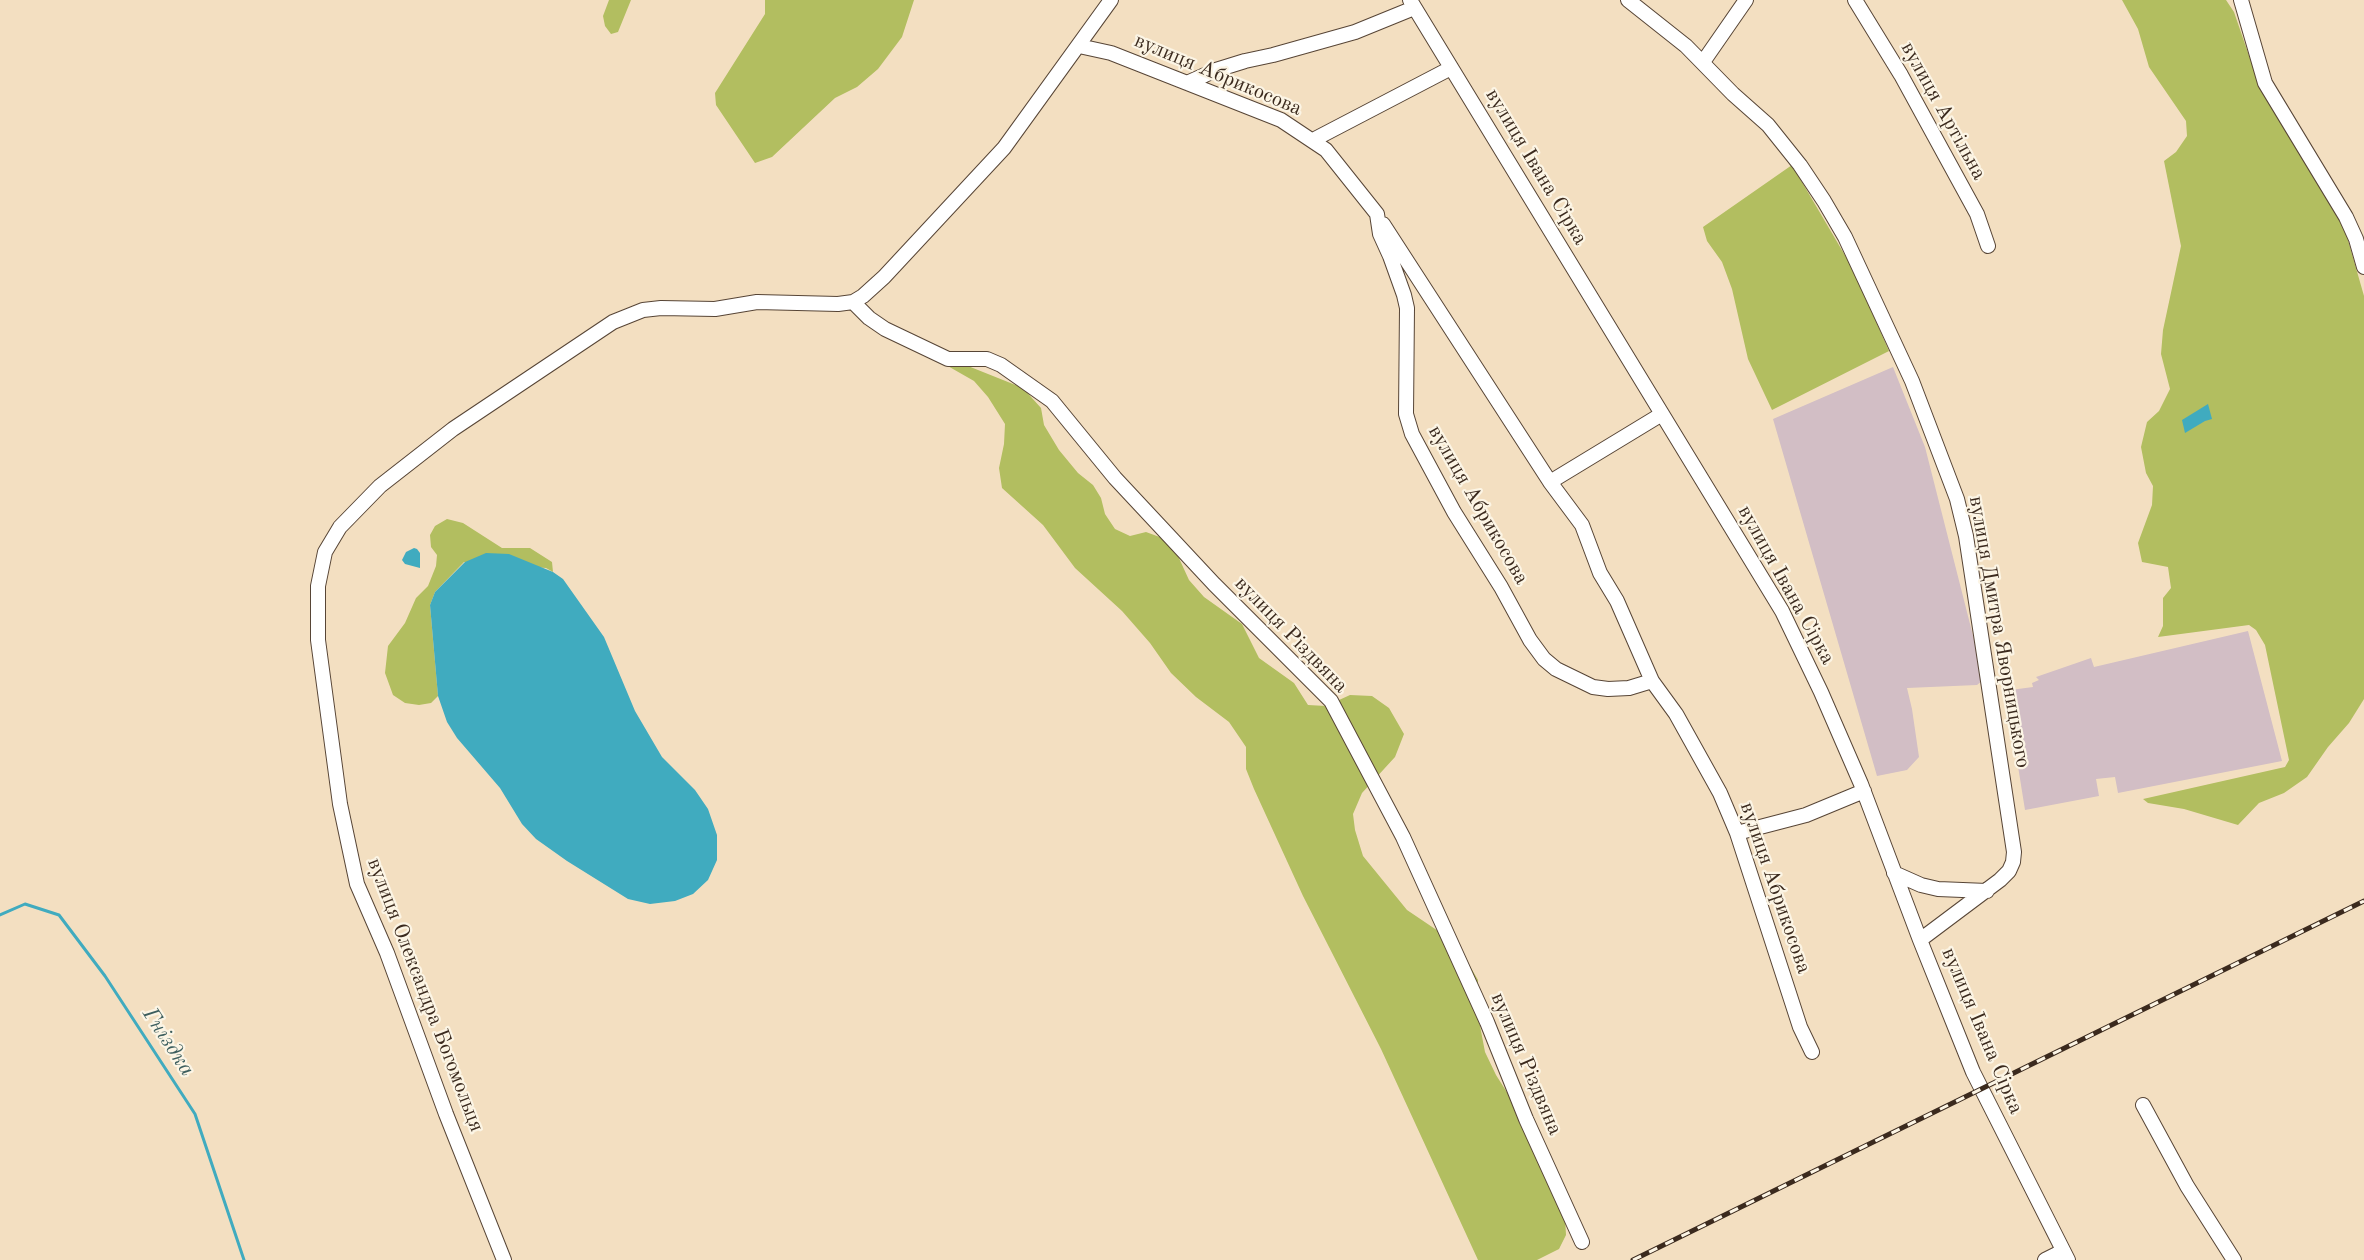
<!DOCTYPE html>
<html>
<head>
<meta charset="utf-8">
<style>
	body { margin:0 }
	canvas { display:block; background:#f3dfc1 }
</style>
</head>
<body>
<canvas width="2364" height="1260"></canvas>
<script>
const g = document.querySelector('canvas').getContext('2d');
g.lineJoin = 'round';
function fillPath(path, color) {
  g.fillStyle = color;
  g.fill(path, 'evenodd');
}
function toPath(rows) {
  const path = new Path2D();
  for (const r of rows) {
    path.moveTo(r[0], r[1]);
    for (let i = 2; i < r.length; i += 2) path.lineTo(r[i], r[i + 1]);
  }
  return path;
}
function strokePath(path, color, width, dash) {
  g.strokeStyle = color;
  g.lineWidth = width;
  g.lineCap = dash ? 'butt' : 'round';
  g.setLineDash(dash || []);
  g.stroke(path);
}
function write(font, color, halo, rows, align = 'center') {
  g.font = font + ' "Old Standard TT",serif';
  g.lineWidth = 4.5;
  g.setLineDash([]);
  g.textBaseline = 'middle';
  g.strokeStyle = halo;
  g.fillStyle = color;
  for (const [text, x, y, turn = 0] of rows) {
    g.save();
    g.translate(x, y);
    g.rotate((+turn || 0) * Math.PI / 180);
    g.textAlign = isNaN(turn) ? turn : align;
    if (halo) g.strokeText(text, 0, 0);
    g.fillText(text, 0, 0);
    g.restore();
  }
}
fillPath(toPath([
	[1893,367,1925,447,1983,675,1983,680,1977,685,1907,688,1912,709,1919,757,1907,770,1877,776,1773,419],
	[2248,631,2282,761,2118,793,2115,777,2096,779,2099,796,2025,810,2017,760,2023,759,2021,734,2010,720,2003,691,2033,687,2032,683,2039,680,2036,677,2091,658,2094,667]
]), '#d2bec5');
fillPath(toPath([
	[609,0,631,0,618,32,611,34,605,26,603,16],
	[765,0,914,0,902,37,878,69,857,87,835,98,772,157,755,163,716,105,715,93,765,14],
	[2122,0,2226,0,2234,12,2257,79,2335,209,2346,233,2364,296,2364,699,2349,723,2328,747,2307,777,2284,793,2259,803,2238,825,2184,809,2148,803,2143,799,2285,767,2289,760,2265,645,2256,630,2249,625,2158,637,2163,626,2163,598,2171,588,2168,567,2142,562,2138,543,2152,505,2153,486,2146,473,2141,447,2147,422,2159,411,2170,389,2161,354,2163,330,2181,246,2164,161,2176,152,2187,136,2186,121,2149,67,2138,29],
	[1792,165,1853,269,1889,351,1772,410,1748,359,1732,289,1722,262,1707,241,1703,227],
	[946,365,968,366,1023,388,1041,408,1044,425,1059,450,1078,473,1093,485,1101,498,1105,514,1115,529,1130,536,1146,532,1165,539,1178,556,1189,580,1204,597,1242,624,1259,658,1294,683,1308,705,1326,706,1350,695,1372,696,1389,708,1404,734,1395,757,1362,793,1353,814,1355,830,1363,856,1407,910,1447,937,1467,961,1478,980,1477,1010,1485,1052,1496,1075,1515,1105,1565,1217,1566,1235,1559,1249,1537,1260,1478,1260,1381,1049,1303,896,1254,789,1246,769,1246,747,1229,722,1196,697,1171,673,1150,643,1122,611,1075,568,1043,525,1002,488,999,468,1004,444,1005,424,988,397,974,381],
	[447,519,463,523,502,548,530,548,552,562,553,572,546,568,464,562,435,592,430,605,438,696,431,703,419,705,405,703,393,695,385,673,388,646,405,623,416,598,428,586,436,566,437,555,431,547,430,535,435,526]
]), '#b2be60');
fillPath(toPath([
	[2208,404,2212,419,2205,421,2185,433,2182,420],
	[414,548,417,549,420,553,420,568,405,564,402,560,406,552],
	[486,553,509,554,553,572,563,579,604,637,635,711,662,757,695,790,708,809,717,835,717,860,708,880,693,894,675,901,650,904,628,899,567,861,536,839,522,824,500,788,457,738,447,722,438,696,430,605,435,592,465,562]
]), '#40abbf');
strokePath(toPath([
	[0,915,25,904,59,915,105,976,195,1114,244,1260]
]), '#40abbf', 3);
const minor = toPath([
	[1410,0,1782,611,1821,692,1861,784,1920,940,1973,1072,2068,1260],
	[1628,0,1686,46,1733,94,1768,125,1800,165,1824,201,1845,237,1912,381,1957,499,1966,536,2014,852,2013,862,2009,871,2000,880,1920,940],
	[1855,0,1901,75,1977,214,1988,246],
	[2241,0,2265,83,2346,217,2356,239,2364,267],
	[1079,46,1111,53,1281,120,1326,150,1377,214,1380,234,1390,256,1404,295,1407,308,1406,414,1412,434,1454,512,1501,587,1530,640,1544,659,1556,669,1593,687,1608,689,1629,688,1652,681],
	[1703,62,1746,0],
	[1187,83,1216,70,1245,61,1273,55,1355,32,1414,8],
	[1313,140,1451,68],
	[1383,224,1550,482,1582,525,1600,573,1617,601,1652,681,1676,714,1720,793,1737,833,1800,1027,1812,1052],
	[853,302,869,318,885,329,948,359,987,359,1001,365,1052,401,1115,478,1214,584,1331,701,1403,837,1487,1022,1526,1119,1582,1242],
	[1550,482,1662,414],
	[1737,833,1806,815,1864,791],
	[1894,873,1921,885,1938,889,1987,891],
	[2143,1105,2187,1186,2234,1260],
	[504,1260,446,1114,387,953,357,884,340,804,318,640,318,586,325,552,340,527,380,486,453,429,613,322,643,310,661,308,715,309,757,302,838,304,853,302,863,296,884,277,1004,148,1111,0],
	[2045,1260,2063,1251]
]);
strokePath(minor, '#574536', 16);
strokePath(minor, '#fff', 14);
const rail = toPath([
	[1633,1260,2364,901]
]);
strokePath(rail, '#3b2a1e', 5);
strokePath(rail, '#fcf5e5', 3, [9]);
write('21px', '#3b2a1e', '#fcf5e5', [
	["вулиця Абрикосова",1218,75,23],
	["вулиця Артільна",1943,111,61],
	["вулиця Івана Сірка",1536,167,59],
	["вулиця Абрикосова",1478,505,60],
	["вулиця Івана Сірка",1786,585,61],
	["вулиця Дмитра Яворницького",1999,632,80],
	["вулиця Різдвяна",1291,635,46],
	["вулиця Абрикосова",1775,888,71],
	["вулиця Олександра Богомольця",425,995,69],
	["вулиця Івана Сірка",1982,1031,67],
	["вулиця Різдвяна",1526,1064,67]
]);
write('italic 22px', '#3d5e5e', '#fcf5e5', [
	["Гніздка",168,1042,57]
]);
</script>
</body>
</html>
